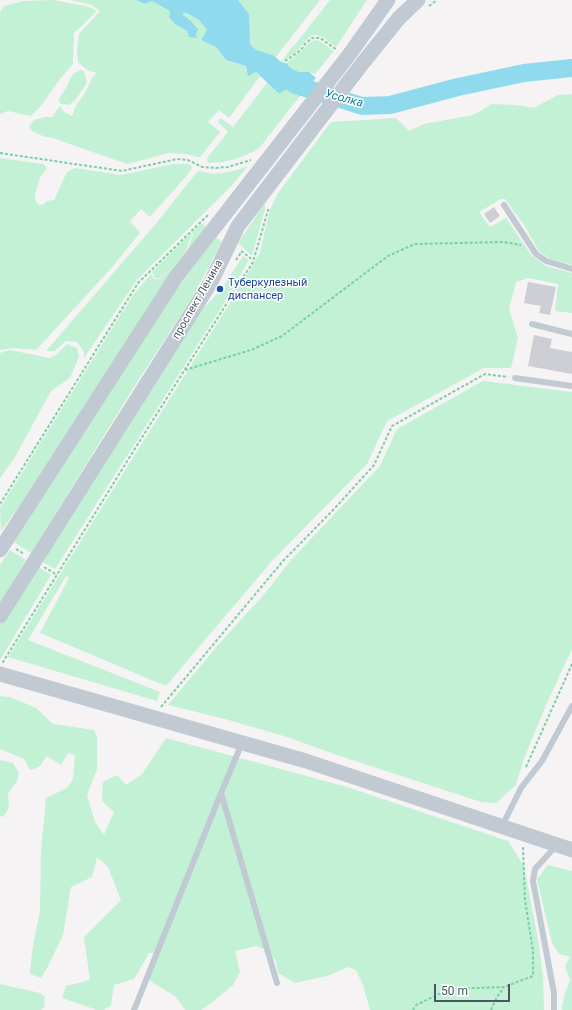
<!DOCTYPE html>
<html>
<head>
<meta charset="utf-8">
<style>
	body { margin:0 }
	#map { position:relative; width:572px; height:1010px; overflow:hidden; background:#f5f3f3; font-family:Roboto,sans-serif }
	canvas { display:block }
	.scale { position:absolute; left:434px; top:984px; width:76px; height:18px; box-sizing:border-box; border:2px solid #4a5661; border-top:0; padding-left:5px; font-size:12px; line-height:14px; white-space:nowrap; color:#4a5661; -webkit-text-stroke:3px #fff; paint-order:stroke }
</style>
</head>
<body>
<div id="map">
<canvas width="572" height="1010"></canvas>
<div class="scale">50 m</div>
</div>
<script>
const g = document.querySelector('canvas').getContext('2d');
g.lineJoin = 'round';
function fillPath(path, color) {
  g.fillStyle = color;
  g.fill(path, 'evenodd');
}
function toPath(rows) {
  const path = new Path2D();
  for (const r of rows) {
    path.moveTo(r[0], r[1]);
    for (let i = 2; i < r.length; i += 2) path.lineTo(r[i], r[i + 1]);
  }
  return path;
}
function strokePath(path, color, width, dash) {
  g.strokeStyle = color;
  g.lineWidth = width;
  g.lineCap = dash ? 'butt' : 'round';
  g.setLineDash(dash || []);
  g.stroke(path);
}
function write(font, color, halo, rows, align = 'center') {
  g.font = font + ' Roboto,sans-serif';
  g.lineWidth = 3;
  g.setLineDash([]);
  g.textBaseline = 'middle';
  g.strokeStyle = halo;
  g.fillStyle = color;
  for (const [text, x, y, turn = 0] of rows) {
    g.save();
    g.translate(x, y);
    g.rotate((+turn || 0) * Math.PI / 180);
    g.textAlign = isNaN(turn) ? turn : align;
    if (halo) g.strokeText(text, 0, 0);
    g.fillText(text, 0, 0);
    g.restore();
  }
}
fillPath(toPath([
	[53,0,86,6,97,11,74,33,73,64,60,79,41,106,31,116,8,111,0,114,0,12,4,6,23,1],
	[71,0,136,0,145,4,152,1,170,11,169,19,175,24,187,31,197,38,190,20,183,15,183,13,185,13,199,20,207,30,201,40,216,47,226,60,246,66,246,71,256,72,260,76,229,118,219,110,208,122,220,132,200,157,198,157,186,154,169,153,127,164,50,137,45,137,32,131,29,127,34,120,44,117,52,117,60,106,63,111,72,116,76,106,86,91,92,78,97,73,87,70,78,62,77,50,79,34,100,11,92,5],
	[238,0,320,0,276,57,273,55,256,50,249,44,249,14],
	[330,0,367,0,336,47,324,38,316,35,310,36,295,53,281,62,292,47,294,46],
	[318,40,334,51,315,74,309,72,299,72,292,69,286,63,301,52,307,45,312,41],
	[80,70,84,71,87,83,76,99,69,105,61,104,58,100,66,88,72,75],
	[267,83,279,94,290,87,297,91,299,97,261,146,255,151,236,159,223,162,208,163,207,158,228,132,218,122,221,118,233,127],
	[572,94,572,265,550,259,539,251,524,225,505,199,501,199,479,212,490,227,506,218,532,256,546,266,572,273,572,313,555,311,558,284,528,278,516,282,509,309,518,338,511,368,484,368,387,421,367,464,272,561,166,686,40,633,69,578,66,576,28,640,160,692,157,701,8,657,230,303,256,259,260,252,270,210,278,193,331,122,396,118,409,131,424,124,473,115,492,104,516,105,534,108,558,95],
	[0,158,43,164,46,167,47,169,40,177,35,195,36,202,39,205,44,204,47,201,54,200,67,172,75,168,121,175,173,164,188,164,191,165,192,168,189,173,150,217,141,209,130,221,140,233,107,273,36,350,13,348,0,350],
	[248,166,231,186,137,280,84,358,84,352,77,342,66,341,55,351,46,351,154,226,197,172,198,171,213,174,222,173,237,170],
	[265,203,265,209,252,256,238,243],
	[202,223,208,229,91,396,22,503,1,531,0,508,133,295,151,274,154,279,160,279,181,259,186,254,193,235,192,232],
	[191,233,192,234,185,253,181,259,160,278,155,278,152,272],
	[216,237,222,242,193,296,134,387,31,553,14,542,162,309],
	[243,256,249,260,221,308,55,569,41,561,197,315,218,293,220,294,222,291,226,286,224,285],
	[67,344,77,348,79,357,70,378,51,391,15,457,0,478,0,353,10,350,50,358,57,354],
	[483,381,572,392,572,649,547,703,523,761,516,785,496,803,481,802,337,755,287,737,225,719,168,705,219,644,267,591,290,561,380,466,397,429],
	[10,550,26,560,0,602,0,565],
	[37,566,51,575,0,660,0,625],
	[0,696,10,697,36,708,53,724,94,730,97,738,97,769,87,795,95,822,104,835,114,812,102,801,103,782,117,775,126,785,142,774,166,738,347,787,508,841,524,866,539,945,543,977,544,1010,370,1010,363,985,356,970,348,967,327,976,295,983,278,973,276,961,269,951,256,946,235,951,240,972,233,985,206,1007,201,1010,185,1010,179,1001,173,995,150,981,148,971,156,953,149,953,134,979,114,985,111,1005,104,1010,97,1010,62,998,66,986,90,980,84,937,121,900,108,867,97,857,92,877,71,887,63,935,48,966,41,978,30,974,32,952,40,910,41,851,46,798,67,788,73,779,75,755,68,753,61,765,47,756,39,767,30,770,24,759,0,749],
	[0,760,13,763,19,773,17,781,8,793,9,808,3,817,0,816],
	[548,865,572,871,572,1010,562,1010,562,1007,565,992,570,981,565,966,570,957,559,954,552,943,537,879],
	[0,984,40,993,45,997,44,1008,41,1010,0,1010]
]), '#c3f1d5');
fillPath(toPath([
	[136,0,238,0,249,14,250,44,256,50,273,55,281,62,286,63,292,69,299,72,309,72,316,78,299,97,297,91,290,87,279,94,256,72,248,76,246,66,226,60,216,47,201,40,207,30,199,20,186,13,183,13,183,15,190,20,198,29,196,34,197,38,189,37,187,31,175,24,169,18,170,11,152,1,145,4]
]), '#90daee');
strokePath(toPath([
	[286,79,296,85,362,106,390,105,458,87,524,73,572,68]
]), '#90daee', 18);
fillPath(toPath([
	[494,207,500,216,490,223,484,214],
	[528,282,556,287,550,315,539,313,541,306,524,303],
	[534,335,552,339,550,348,572,352,572,374,528,366]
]), '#cdcfd5');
strokePath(toPath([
	[429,6,437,0],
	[285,61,294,55,301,50,305,44,312,38,320,38,337,50],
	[0,153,122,171,177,159,188,160,202,167,216,168,228,167,251,160],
	[241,251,253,260],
	[236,260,242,251],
	[185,370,251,350,282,336,388,256,415,244,503,242,521,245],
	[0,504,138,283,208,215],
	[16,549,24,554],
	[44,567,57,575],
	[4,662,3,662,139,442,253,262,269,207],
	[161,707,283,561,335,508,374,465,392,426,485,374,508,377],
	[526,767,572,664],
	[413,1010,416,1005,450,989,504,987,533,976,533,951,525,900,523,847],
	[491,1010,497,997,504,987]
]), '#7ad0a6', 2, [3, 2]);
strokePath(toPath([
	[504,205,536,254,546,261,572,269],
	[532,324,572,334],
	[515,378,572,386],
	[221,793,277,983],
	[502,826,521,788,542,761,572,706],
	[134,1010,221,793,242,743],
	[554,1010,554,993,533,881,535,869,556,846]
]), '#c1cad2', 6);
strokePath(toPath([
	[0,550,176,277,349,55,388,0],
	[0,616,211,282,238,226,362,64,399,18,418,0],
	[0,674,306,761,572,850]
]), '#c1cad2', 15);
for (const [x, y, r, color] of [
	[220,289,4,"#1a4fb4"]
]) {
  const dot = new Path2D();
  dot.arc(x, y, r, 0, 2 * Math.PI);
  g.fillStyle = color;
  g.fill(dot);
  strokePath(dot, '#fff', 1.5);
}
write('11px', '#164399', '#fff', [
	["Туберкулезный",228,283],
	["диспансер",228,296]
], 'left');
write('11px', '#4a5661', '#fff', [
	["проспект Ленина",198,300,-60]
]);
write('italic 12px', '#0c7c9b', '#fff', [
	["Усолка",344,99,15]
]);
</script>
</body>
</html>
